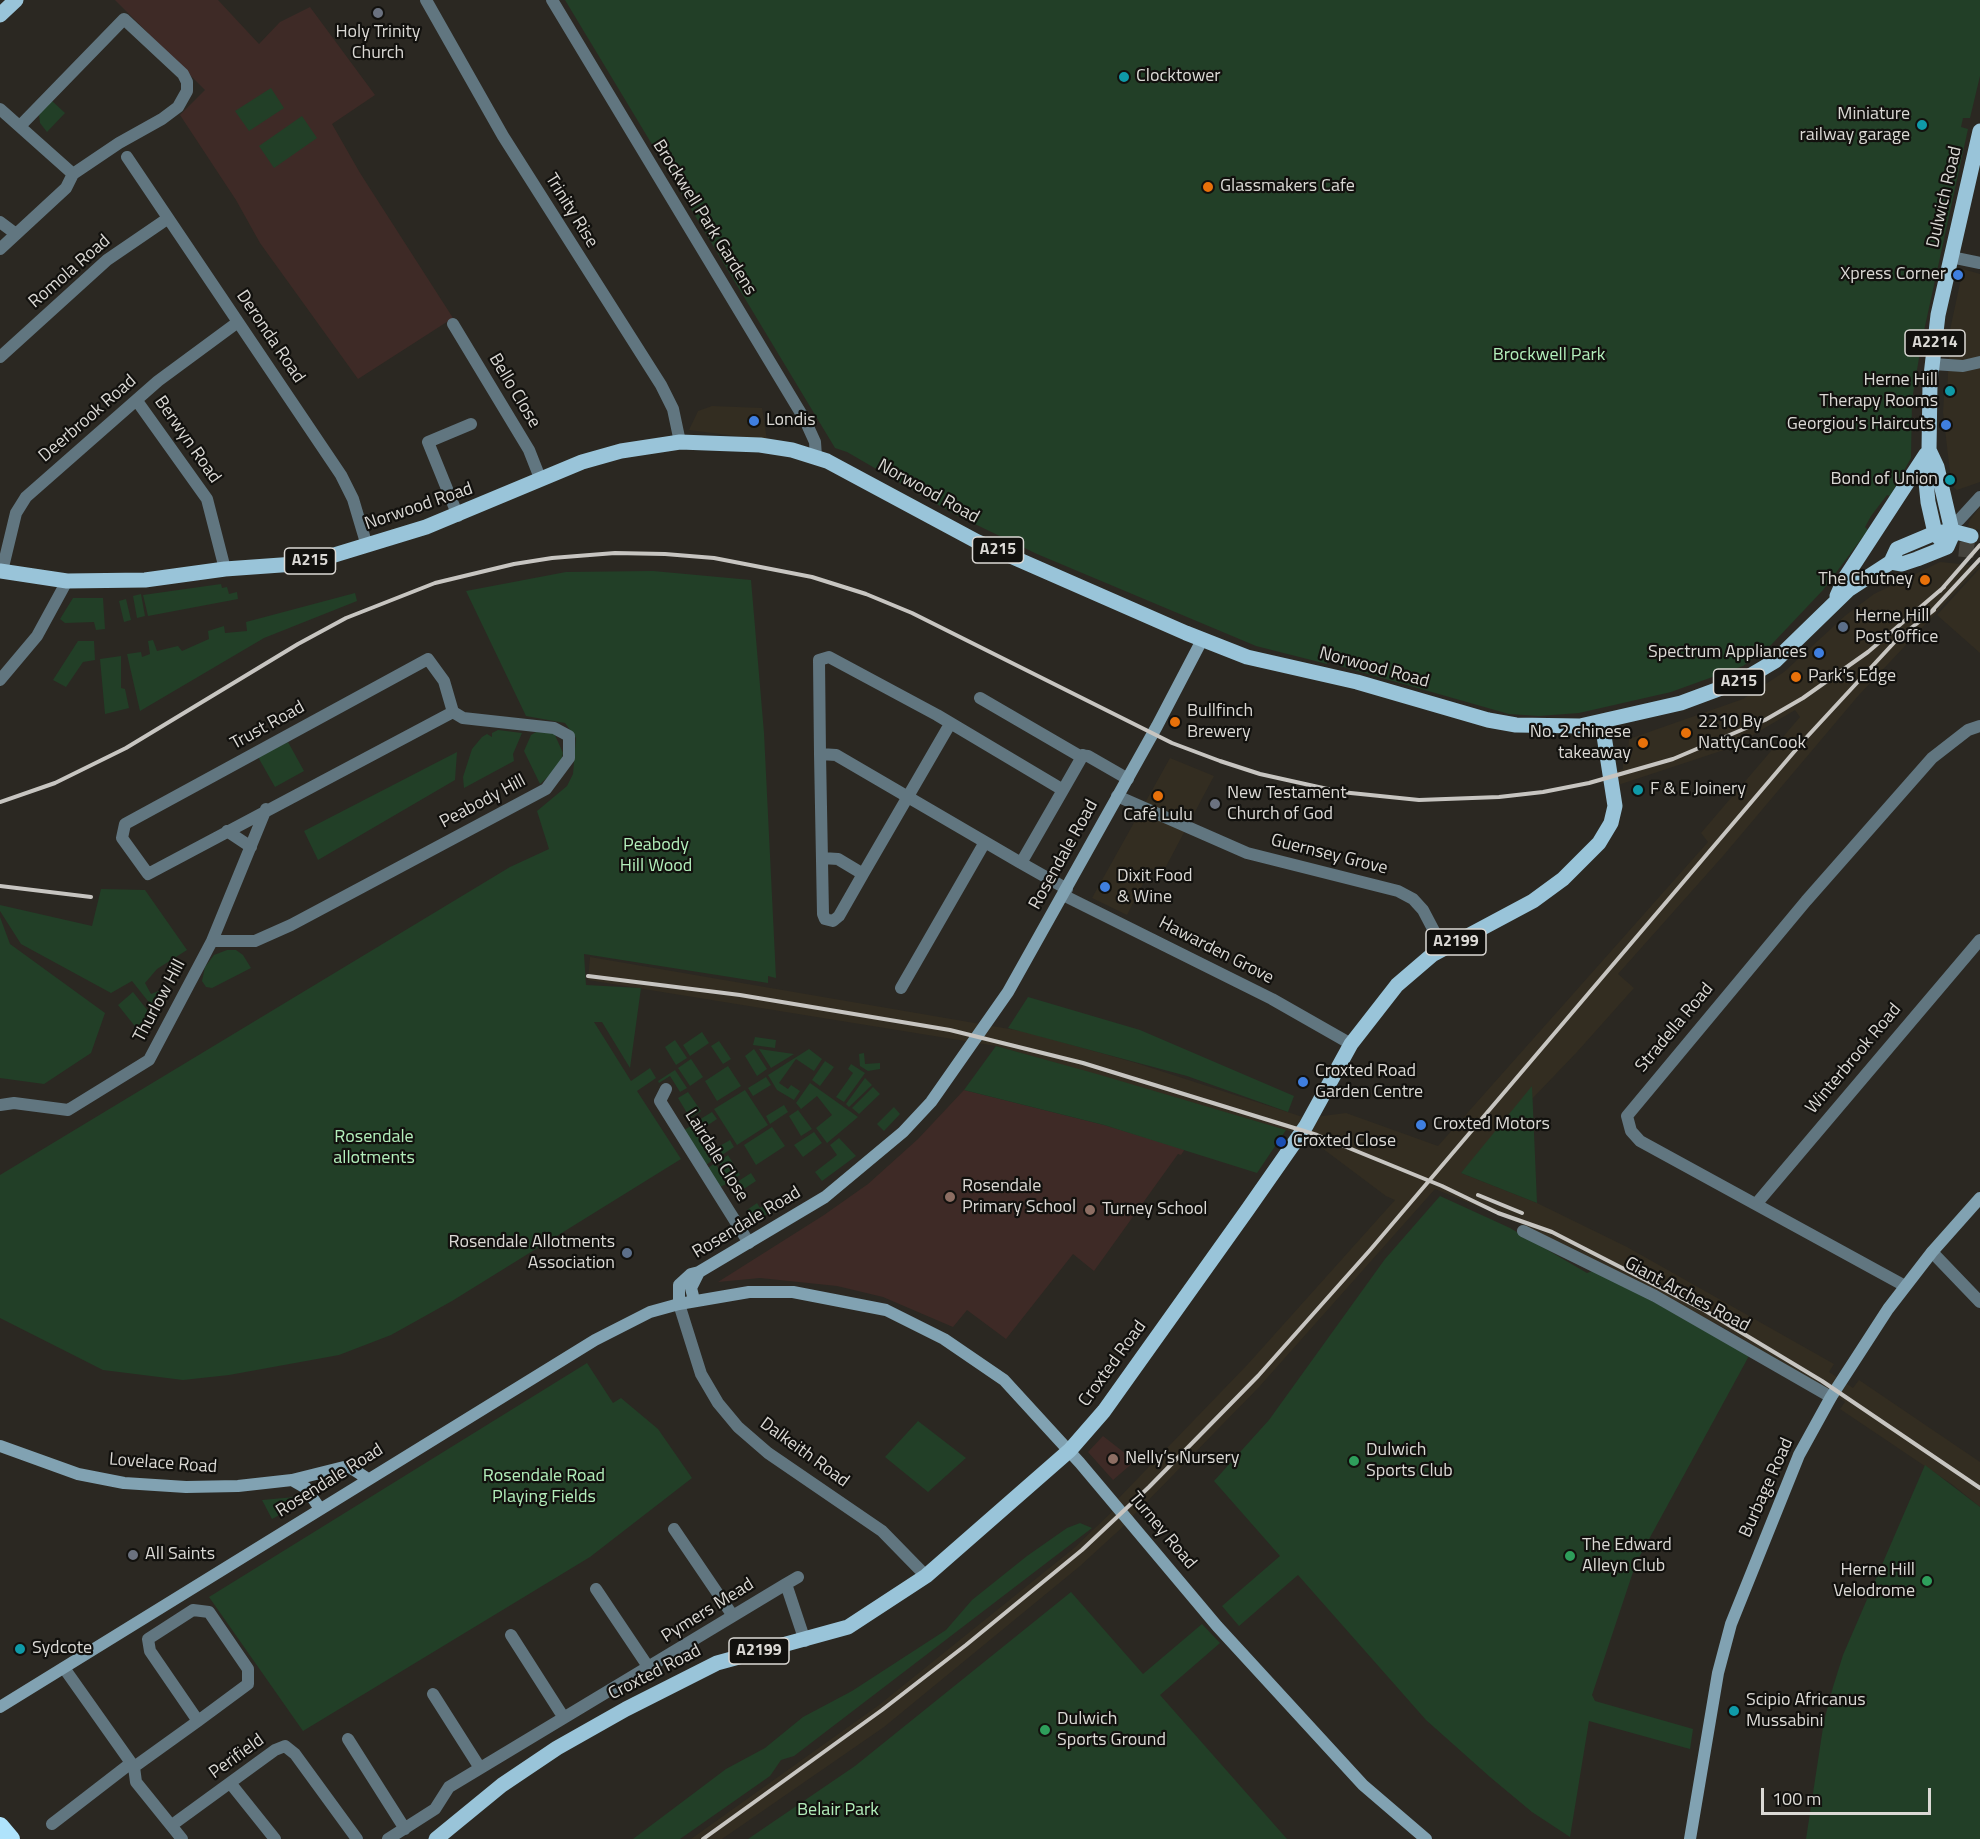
<!DOCTYPE html>
<html>
<head>
<meta charset="utf-8">
<style>
	body { margin:0 }
	#map { position:relative; width:1980px; height:1839px; overflow:hidden; background:#2b2822; font-family:"Titillium Web",sans-serif }
	canvas { display:block }
	.scale { position:absolute; left:1761px; top:1788px; width:170px; height:27px; box-sizing:border-box; border:3px solid #dbd9d5; border-top:0; padding-left:8px; font-size:18px; line-height:21px; white-space:nowrap; color:#dbd9d5; -webkit-text-stroke:4px #12110e; paint-order:stroke }
</style>
</head>
<body>
<div id="map">
<canvas width="1980" height="1839"></canvas>
<div class="scale">100 m</div>
</div>
<script>
const g = document.querySelector('canvas').getContext('2d');
g.lineJoin = 'round';
function fillPath(path, color) {
  g.fillStyle = color;
  g.fill(path, 'evenodd');
}
function toPath(rows) {
  const path = new Path2D();
  for (const r of rows) {
    path.moveTo(r[0], r[1]);
    for (let i = 2; i < r.length; i += 2) path.lineTo(r[i], r[i + 1]);
  }
  return path;
}
function strokePath(path, color, width, dash) {
  g.strokeStyle = color;
  g.lineWidth = width;
  g.lineCap = dash ? 'butt' : 'round';
  g.setLineDash(dash || []);
  g.stroke(path);
}
function write(font, color, halo, rows, align = 'center') {
  g.font = font + ' "Titillium Web",sans-serif';
  g.lineWidth = 4.5;
  g.setLineDash([]);
  g.textBaseline = 'middle';
  g.strokeStyle = halo;
  g.fillStyle = color;
  for (const [text, x, y, turn = 0] of rows) {
    g.save();
    g.translate(x, y);
    g.rotate((+turn || 0) * Math.PI / 180);
    g.textAlign = isNaN(turn) ? turn : align;
    if (halo) g.strokeText(text, 0, 0);
    g.fillText(text, 0, 0);
    g.restore();
  }
}
fillPath(toPath([
	[1963,269,1980,274,1980,482,1957,490,1954,488,1950,472,1943,412,1944,395,1947,395,1950,330],
	[712,406,762,408,767,440,689,430,698,411],
	[1980,507,1980,530,1976,529,1972,534,1968,525,1970,520],
	[1940,562,1980,566,1858,696,1723,856,1618,974,1634,988,1577,1052,1461,1173,1537,1203,1627,1247,1834,1364,1829,1372,1853,1388,1859,1380,1980,1462,1980,1507,1953,1485,1840,1409,1845,1402,1728,1330,1521,1224,1435,1189,1259,1387,1130,1519,1116,1501,1248,1364,1395,1200,1386,1196,1306,1136,996,1046,588,980,590,957,1027,1032,1136,1063,1306,1118,1346,1113,1438,1146,1708,842,1701,833,1800,717,1795,710,1733,747,1609,788,1608,773,1623,769,1623,763,1627,761,1629,739,1743,699,1784,672,1846,615,1874,594],
	[1980,568,1980,653,1937,615],
	[1170,758,1214,776,1162,874,1151,868,1127,915,1092,898],
	[1116,1508,1127,1523,1080,1566,884,1727,722,1839,691,1839,879,1705,1073,1549]
]), '#332d21');
fillPath(toPath([
	[115,0,218,0,259,44,280,22,310,7,375,95,332,124,360,173,453,318,358,379,260,243,236,200,180,115,205,90],
	[964,1090,1104,1125,1185,1149,1181,1155,1178,1154,1094,1271,1073,1254,1006,1339,967,1310,953,1327,883,1297,837,1286,760,1278,718,1282,824,1215,868,1184,918,1139],
	[1103,1436,1135,1461,1113,1480,1088,1452]
]), '#3e2a26');
fillPath(toPath([
	[565,0,1980,0,1980,76,1970,118,1963,118,1961,127,1968,129,1922,340,1912,400,1911,458,1890,496,1887,495,1871,516,1865,527,1868,530,1823,590,1771,645,1743,666,1671,692,1579,713,1539,716,1509,714,1340,666,1341,662,1328,659,1327,664,1256,646,1037,554,954,514,847,452,835,448],
	[271,88,284,108,249,131,235,111],
	[51,100,65,113,47,132,40,123,39,115],
	[302,116,317,138,274,168,259,146],
	[653,571,751,580,764,733,776,978,768,976,768,983,584,954,586,985,641,988,630,1068,602,1022,594,1022,631,1081,650,1068,656,1078,637,1091,681,1159,452,1301,391,1335,339,1355,229,1375,183,1380,103,1370,0,1318,0,1175,510,867,549,849,537,811,567,786,573,774,576,738,565,723,526,716,466,591,566,572],
	[221,584,222,588,227,587,229,594,237,592,238,599,148,616,143,595],
	[355,593,357,601,264,638,140,711,127,654,141,652,142,657,150,654,148,641,153,640,157,651,178,646,182,651,209,639,208,631,224,626,225,633,247,631,246,622],
	[141,594,145,616,137,618,133,596],
	[73,598,103,598,105,629,96,630,94,622,65,623,60,619],
	[126,599,131,620,124,622,119,601],
	[78,641,94,641,95,660,83,662,66,687,53,680],
	[121,656,121,688,125,689,129,708,105,714,100,659],
	[498,730,522,733,513,754,514,761,464,788,463,777,472,749,482,737,487,734,492,737,492,733],
	[536,732,554,733,563,753,560,766,540,784,524,751,531,735],
	[288,742,304,771,275,787,258,757],
	[457,752,455,780,318,860,304,831],
	[101,889,145,890,187,950,157,969,145,983,151,994,171,986,155,1010,132,981,111,993,21,944,0,911,0,905,92,926],
	[0,917,10,944,105,1013,91,1053,44,1084,0,1078],
	[227,950,236,950,243,955,251,968,212,988,206,987,202,981,205,967,214,955],
	[133,992,156,1021,141,1034,118,1005],
	[1028,997,1140,1030,1294,1096,1288,1112,1187,1076,1008,1028],
	[702,1032,709,1043,690,1056,683,1045],
	[755,1037,776,1040,775,1048,753,1045],
	[675,1040,687,1058,676,1065,665,1047],
	[719,1041,731,1059,723,1064,711,1046],
	[996,1046,1097,1074,1286,1130,1257,1173,1104,1125,964,1090],
	[754,1049,767,1069,757,1076,745,1056],
	[759,1049,794,1054,771,1068],
	[809,1049,822,1059,814,1071,796,1059,779,1083,788,1089,791,1085,800,1091,794,1100,777,1090,768,1075],
	[864,1053,865,1064,880,1063,880,1069,868,1071,860,1066,859,1054],
	[691,1059,703,1077,690,1086,678,1068],
	[825,1061,834,1067,820,1086,812,1080],
	[851,1064,865,1073,844,1102,836,1097,853,1073,848,1069],
	[728,1066,741,1086,717,1101,705,1081],
	[675,1070,687,1088,680,1092,670,1076,659,1083,658,1081],
	[766,1077,771,1085,753,1096,748,1088],
	[865,1078,872,1085,849,1107,846,1104],
	[810,1083,858,1117,827,1143,816,1128,832,1115,821,1101,817,1096,801,1109,796,1103],
	[1532,1086,1537,1203,1461,1173],
	[873,1087,880,1094,859,1114,852,1108],
	[745,1090,768,1125,737,1145,714,1109],
	[688,1092,701,1111,690,1118,678,1098],
	[784,1105,788,1112,770,1124,766,1116],
	[894,1107,900,1114,884,1131,877,1124],
	[798,1110,812,1129,801,1136,789,1116],
	[712,1112,717,1119,699,1131,694,1123],
	[691,1126,713,1160,706,1165,684,1130],
	[772,1127,785,1146,756,1165,744,1145],
	[814,1132,822,1143,803,1157,794,1145],
	[839,1138,856,1156,822,1181,815,1172,837,1155,830,1145],
	[730,1140,734,1147,716,1159,711,1151],
	[728,1155,740,1175,730,1181,718,1162],
	[715,1163,728,1183,720,1187,708,1168],
	[751,1173,756,1181,736,1194,731,1186],
	[1440,1196,1510,1228,1587,1273,1595,1270,1750,1354,1636,1563,1592,1695,1595,1701,1693,1729,1690,1749,1589,1721,1570,1837,1532,1812,1490,1777,1426,1720,1298,1575,1239,1626,1222,1606,1280,1556,1214,1481,1269,1420,1385,1259],
	[770,1201,775,1209,755,1222,747,1210,757,1203,760,1208],
	[587,1363,613,1403,621,1398,658,1429,692,1478,590,1557,303,1731,209,1597],
	[918,1421,966,1458,928,1492,885,1457],
	[1925,1465,1980,1507,1980,1839,1806,1839,1824,1721,1833,1687,1843,1655],
	[295,1497,299,1503,296,1506,272,1519,262,1500],
	[1080,1523,1092,1528,794,1756,781,1760,770,1776,680,1839,633,1839,726,1769,765,1748,803,1717,852,1691,946,1630,972,1600,1027,1556,1067,1528],
	[1071,1592,1143,1674,1202,1624,1220,1643,1160,1695,1287,1839,748,1839,855,1766]
]), '#223f27');
strokePath(toPath([
	[1959,549,1980,551]
]), '#45433d', 15, [15, 8]);
strokePath(toPath([
	[426,0,503,136,661,385,673,409,680,442],
	[552,0,805,420,815,442,816,457],
	[0,109,73,174,66,188,0,249],
	[20,126,124,19,183,74,187,82,187,91,178,107,162,119,119,143,73,174],
	[127,157,341,475,353,499,367,546],
	[0,222,16,234],
	[1951,257,1980,263],
	[453,324,529,450,540,478],
	[0,357,107,260,167,219],
	[1933,364,1963,366,1980,362],
	[137,401,207,499,225,569],
	[458,516,428,442,471,424],
	[1959,520,1980,497],
	[2,571,16,513,26,497,158,381,238,322],
	[428,659,444,681,453,712,148,874,122,838,125,824,428,659],
	[0,680,37,636,67,581],
	[980,698,1078,755,1088,756,1128,779],
	[820,754,823,914,825,919,833,921,839,916,863,874,838,859,822,858],
	[1063,790,1021,863,836,755,820,754,819,660,829,657,937,715,1063,790,1083,755],
	[1117,796,1247,853,1398,891,1413,899,1423,910,1443,948],
	[266,809,212,941,255,941,291,925,546,789,569,758,569,736,554,728,463,718,453,712],
	[227,831,251,847],
	[1021,863,1067,889],
	[863,874,950,724],
	[1063,895,1272,999,1351,1044],
	[901,988,985,842],
	[666,1089,660,1101,749,1243],
	[0,1105,14,1103,68,1110,149,1060,212,941],
	[1757,1203,1980,940],
	[1523,1231,1655,1296,1831,1397],
	[1932,1252,1980,1302],
	[1905,1286,1640,1141,1631,1131,1627,1116,1806,901,1932,758,1968,730,1980,726],
	[679,1304,701,1374,718,1403,738,1427,768,1453,882,1531,926,1576],
	[674,1529,733,1616],
	[786,1584,798,1577],
	[596,1589,649,1668],
	[511,1635,564,1718],
	[64,1668,134,1767,136,1782,182,1839],
	[433,1694,480,1768],
	[348,1739,405,1829],
	[134,1767,198,1721,248,1684,248,1669,209,1612,193,1610,148,1639,150,1651,198,1721],
	[231,1784,275,1839],
	[52,1824,131,1763],
	[172,1825,275,1750,285,1746,295,1754,357,1839],
	[388,1839,435,1809,449,1787,786,1584,805,1641]
]), '#617680', 12);
strokePath(toPath([
	[694,1300,691,1288,699,1272,825,1197,903,1132,931,1102,1008,992,1157,726,1202,640],
	[679,1304,679,1285,691,1274,699,1272],
	[0,1446,78,1474,124,1483,186,1487,238,1486,292,1480,348,1466,368,1479],
	[292,1480,306,1488,320,1509],
	[0,1707,595,1340,650,1312,679,1304,749,1292,793,1292,886,1310,944,1339,1004,1380,1080,1463,1217,1626,1363,1785,1426,1839],
	[1690,1839,1718,1673,1731,1624,1799,1455,1831,1397,1888,1309,1932,1252,1980,1198]
]), '#81a2b2', 12);
strokePath(toPath([
	[0,15,16,0],
	[1947,547,1935,533,1928,502,1925,472,1929,450,1930,384,1938,315,1980,131],
	[1891,562,1902,564,1917,559,1947,547,1951,538,1952,531,1937,467,1929,450],
	[0,571,67,581,145,580,225,569,295,564,318,560,426,527,582,462,621,451,680,442,760,445,792,450,827,461,976,541,1186,633,1247,657,1357,682,1488,720,1516,725,1580,726,1681,703,1743,680,1775,661,1848,590,1891,562,1897,549,1935,533,1952,531,1971,536],
	[1837,596,1845,578,1926,454],
	[436,1839,502,1785,557,1748,626,1709,717,1663,848,1627,926,1576,1070,1450,1104,1411,1248,1209,1306,1126,1351,1044,1397,985,1432,955,1533,901,1563,879,1599,843,1611,823,1615,806,1602,723]
]), '#99c4d9', 15);
strokePath(toPath([
	[0,1826,11,1839]
]), '#afe3fc', 18);
strokePath(toPath([
	[1940,591,1980,545],
	[1929,614,1980,559],
	[1901,636,1934,610],
	[0,802,55,783,126,748,298,644,346,618,435,583,514,564,552,558,615,553,665,554,714,558,812,577,866,594,912,613,1172,743,1220,761,1260,774,1341,792,1419,800,1499,797,1543,792,1589,783,1673,759,1765,720,1803,698,1868,652,1944,587],
	[0,886,91,897],
	[588,976,740,995,950,1030,1083,1063,1317,1135,1442,1186,1498,1213,1552,1232,1704,1310,1822,1381,1980,1488],
	[1478,1195,1522,1213],
	[703,1839,882,1710,966,1645,1082,1550,1149,1487,1258,1376,1371,1249,1805,739,1902,634]
]), '#c7c5c1', 4);
for (const [x, y, r, color] of [
	[378,13,6,"#6b7280"],
	[1124,77,6,"#0f9aa8"],
	[1922,125,6,"#0f9aa8"],
	[1208,187,6,"#e8710a"],
	[1958,275,6,"#3f7fe0"],
	[1950,391,6,"#0f9aa8"],
	[754,421,6,"#3f7fe0"],
	[1946,425,6,"#3f7fe0"],
	[1950,480,6,"#0f9aa8"],
	[1925,580,6,"#e8710a"],
	[1843,627,6,"#5c6f8a"],
	[1819,653,6,"#3f7fe0"],
	[1796,677,6,"#e8710a"],
	[1175,722,6,"#e8710a"],
	[1686,733,6,"#e8710a"],
	[1643,743,6,"#e8710a"],
	[1638,790,6,"#0f9aa8"],
	[1158,796,6,"#e8710a"],
	[1215,804,6,"#6b7280"],
	[1105,887,6,"#3f7fe0"],
	[1303,1082,6,"#3f7fe0"],
	[1421,1125,6,"#3f7fe0"],
	[1281,1142,6,"#1a4fb4"],
	[950,1197,6,"#8d6e63"],
	[1090,1210,6,"#8d6e63"],
	[627,1253,6,"#5c6f8a"],
	[1113,1459,6,"#8d6e63"],
	[1354,1461,6,"#2e9e5b"],
	[133,1555,6,"#6b7280"],
	[1570,1556,6,"#2e9e5b"],
	[1927,1581,6,"#2e9e5b"],
	[20,1649,6,"#0f9aa8"],
	[1734,1711,6,"#0f9aa8"],
	[1045,1730,6,"#2e9e5b"]
]) {
  const dot = new Path2D();
  dot.arc(x, y, r, 0, 2 * Math.PI);
  g.fillStyle = color;
  g.fill(dot);
  strokePath(dot, '#12110e', 2);
}
for (const [x, y, w] of [
	[1935,343,60],
	[998,550,51],
	[310,561,51],
	[1739,682,51],
	[1456,942,60],
	[759,1651,60]
]) {
  const box = new Path2D();
  box.roundRect(x - w / 2, y - 13, w, 26, 4.5);
  g.fillStyle = '#12110e';
  g.fill(box);
  strokePath(box, '#dbd9d5', 1.5);
}
write('bold 16px', '#dbd9d5', null, [
	["A2214",1935,343],
	["A215",998,550],
	["A215",310,561],
	["A215",1739,682],
	["A2199",1456,942],
	["A2199",759,1651]
]);
write('18px', '#dbd9d5', '#12110e', [
	["Holy Trinity",378,33,"center"],
	["Church",378,54,"center"],
	["Clocktower",1136,77],
	["Miniature",1910,115,"right"],
	["railway garage",1910,136,"right"],
	["Glassmakers Cafe",1220,187],
	["Xpress Corner",1946,275,"right"],
	["Herne Hill",1938,381,"right"],
	["Therapy Rooms",1938,402,"right"],
	["Londis",766,421],
	["Georgiou's Haircuts",1934,425,"right"],
	["Bond of Union",1938,480,"right"],
	["The Chutney",1913,580,"right"],
	["Herne Hill",1855,617],
	["Post Office",1855,638],
	["Spectrum Appliances",1807,653,"right"],
	["Park's Edge",1808,677],
	["Bullfinch",1187,712],
	["Brewery",1187,733],
	["2210 By",1698,723],
	["NattyCanCook",1698,744],
	["No. 2 chinese",1631,733,"right"],
	["takeaway",1631,754,"right"],
	["F & E Joinery",1650,790],
	["New Testament",1227,794],
	["Church of God",1227,815],
	["Café Lulu",1158,816,"center"],
	["Dixit Food",1117,877],
	["& Wine",1117,898],
	["Croxted Road",1315,1072],
	["Garden Centre",1315,1093],
	["Croxted Motors",1433,1125],
	["Croxted Close",1293,1142],
	["Rosendale",962,1187],
	["Primary School",962,1208],
	["Turney School",1102,1210],
	["Rosendale Allotments",615,1243,"right"],
	["Association",615,1264,"right"],
	["Dulwich",1366,1451],
	["Sports Club",1366,1472],
	["Nelly’s Nursery",1125,1459],
	["The Edward",1582,1546],
	["Alleyn Club",1582,1567],
	["All Saints",145,1555],
	["Herne Hill",1915,1571,"right"],
	["Velodrome",1915,1592,"right"],
	["Sydcote",32,1649],
	["Scipio Africanus",1746,1701],
	["Mussabini",1746,1722],
	["Dulwich",1057,1720],
	["Sports Ground",1057,1741]
], 'left');
write('18px', '#dbd9d5', '#12110e', [
	["Dulwich Road",1945,197,-77],
	["Trinity Rise",571,211,58],
	["Brockwell Park Gardens",704,218,58],
	["Romola Road",70,272,-41],
	["Deronda Road",270,337,56],
	["Bello Close",514,391,59],
	["Deerbrook Road",88,419,-41],
	["Berwyn Road",187,440,55],
	["Norwood Road",928,492,29],
	["Norwood Road",419,507,-19],
	["Norwood Road",1374,668,15],
	["Trust Road",268,726,-29],
	["Peabody Hill",483,802,-28],
	["Rosendale Road",1064,855,-61],
	["Guernsey Grove",1329,855,14],
	["Hawarden Grove",1216,951,27],
	["Thurlow Hill",160,1001,-62],
	["Stradella Road",1675,1028,-50],
	["Winterbrook Road",1854,1059,-50],
	["Lairdale Close",716,1156,58],
	["Rosendale Road",747,1223,-31],
	["Giant Arches Road",1687,1295,28],
	["Croxted Road",1113,1364,-54],
	["Dalkeith Road",804,1453,36],
	["Lovelace Road",163,1464,4],
	["Rosendale Road",330,1481,-32],
	["Burbage Road",1767,1488,-66],
	["Turney Road",1162,1531,50],
	["Pymers Mead",708,1611,-32],
	["Croxted Road",655,1673,-27],
	["Perifield",237,1757,-36]
]);
write('18px', '#b3efbb', '#12110e', [
	["Brockwell Park",1549,356],
	["Peabody",656,846],
	["Hill Wood",656,867],
	["Rosendale",374,1138],
	["allotments",374,1159],
	["Rosendale Road",544,1477],
	["Playing Fields",544,1498],
	["Belair Park",838,1811]
]);
</script>
</body>
</html>
